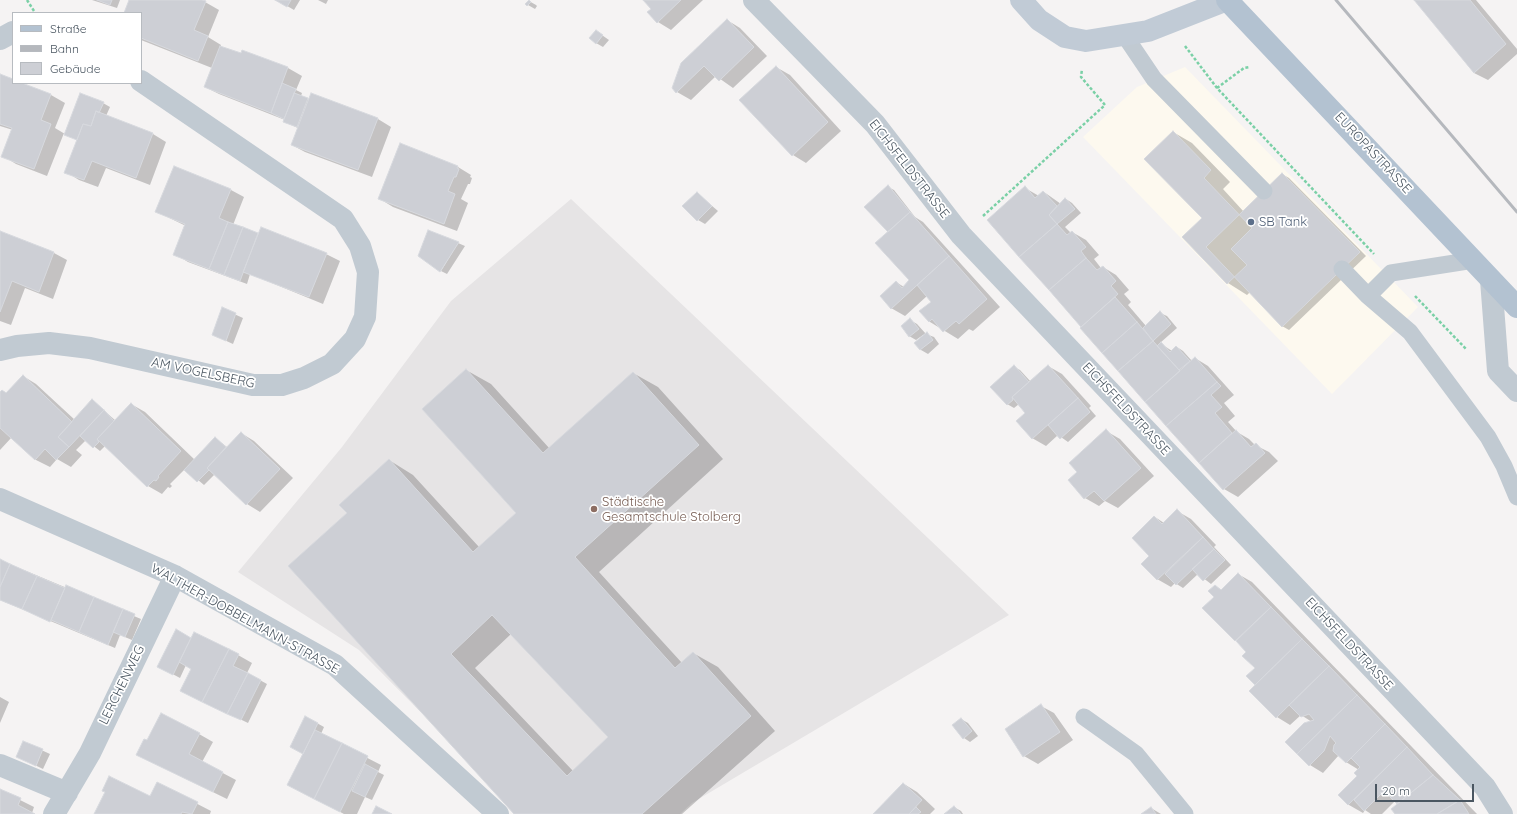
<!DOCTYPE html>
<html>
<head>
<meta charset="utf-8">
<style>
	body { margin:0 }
	#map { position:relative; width:1517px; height:814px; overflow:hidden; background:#f5f3f3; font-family:Quicksand,sans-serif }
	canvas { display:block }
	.legend { position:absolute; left:12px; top:12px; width:130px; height:72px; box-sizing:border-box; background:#fff; border:1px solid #b7bbc0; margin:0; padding:5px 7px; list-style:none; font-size:12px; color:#4a5661 }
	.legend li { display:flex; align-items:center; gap:8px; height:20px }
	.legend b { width:20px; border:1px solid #b7bbc0 }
	.scale { position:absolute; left:1375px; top:784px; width:99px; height:18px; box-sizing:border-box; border:2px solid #4a5661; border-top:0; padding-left:5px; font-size:12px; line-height:14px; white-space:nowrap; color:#4a5661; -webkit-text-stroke:3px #fff; paint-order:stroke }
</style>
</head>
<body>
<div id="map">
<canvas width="1517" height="814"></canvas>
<ul class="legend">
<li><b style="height:5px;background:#b3c2d1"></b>Straße</li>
<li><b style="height:5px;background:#b5b8bd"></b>Bahn</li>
<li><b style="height:11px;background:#cdcfd5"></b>Gebäude</li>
</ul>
<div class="scale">20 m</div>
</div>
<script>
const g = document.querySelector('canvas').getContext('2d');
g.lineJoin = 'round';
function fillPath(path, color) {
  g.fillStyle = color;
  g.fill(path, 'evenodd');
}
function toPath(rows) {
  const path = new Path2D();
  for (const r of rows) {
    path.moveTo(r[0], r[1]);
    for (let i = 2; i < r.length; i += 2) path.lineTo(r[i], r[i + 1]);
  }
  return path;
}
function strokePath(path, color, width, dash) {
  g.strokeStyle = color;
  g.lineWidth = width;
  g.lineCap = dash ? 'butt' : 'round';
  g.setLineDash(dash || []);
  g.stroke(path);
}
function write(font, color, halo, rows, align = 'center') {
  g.font = font + ' Quicksand,sans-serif';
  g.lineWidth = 3.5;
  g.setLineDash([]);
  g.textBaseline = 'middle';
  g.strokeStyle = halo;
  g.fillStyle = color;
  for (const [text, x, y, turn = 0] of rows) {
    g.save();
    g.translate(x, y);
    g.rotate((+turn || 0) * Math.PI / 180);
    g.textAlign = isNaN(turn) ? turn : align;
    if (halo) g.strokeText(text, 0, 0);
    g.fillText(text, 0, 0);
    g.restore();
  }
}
fillPath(toPath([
	[1185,67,1418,307,1332,394,1083,137,1137,87]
]), '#fdf9ef');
fillPath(toPath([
	[571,199,1009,615,692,803,680,814,522,814,359,650,238,572,342,447,451,301]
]), '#e6e4e5');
fillPath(toPath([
	[92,0,120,0,117,8],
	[130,0,199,0,205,2,219,10,208,37,221,45,221,47,241,55,243,51,288,68,302,76,296,90,302,93,301,96,309,99,311,94,378,119,391,127,372,177,305,152,292,145,298,128,284,122,285,120,219,94,205,87,212,68,141,40,141,13,125,13],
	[277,0,300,0,294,10],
	[318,0,328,0,326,4],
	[644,0,703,0,671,30,658,22,648,12,652,9],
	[1415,0,1476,0,1517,49,1517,54,1488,80,1474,73],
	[529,1,536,5,537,6,535,9,528,5],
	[727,20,740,28,767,56,733,88,716,76,691,100,677,92],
	[596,31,609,40,603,47,596,43],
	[776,67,790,75,841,131,806,163,793,155],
	[0,76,13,81,13,83,19,83,51,95,65,103,55,128,65,134,103,103,110,107,106,116,153,134,166,142,150,185,106,168,98,187,79,180,66,172,78,140,64,133,47,176,16,164,3,156,13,130,0,126],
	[1173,132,1192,143,1230,182,1223,189,1244,212,1282,174,1289,178,1366,256,1289,330,1282,326,1250,292,1247,295,1228,283,1184,237,1203,219],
	[401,145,458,167,471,175,470,177,472,178,470,184,468,184,461,199,468,203,457,231,393,207,380,199],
	[888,187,894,190,915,217,923,222,1000,307,973,331,969,329,958,339,930,322,921,311,932,302,927,296,905,316,891,308,896,282,904,287,911,280,889,232],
	[1025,188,1039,196,1044,192,1061,204,1066,199,1072,203,1081,213,1065,227,1071,233,1072,232,1086,240,1099,255,1094,259,1101,268,1103,267,1116,275,1129,290,1124,294,1131,302,1128,305,1146,326,1160,313,1167,316,1177,328,1160,343,1172,351,1177,347,1183,351,1192,361,1195,358,1208,366,1234,395,1224,403,1235,416,1228,422,1237,432,1249,439,1255,445,1269,452,1278,461,1238,497,1224,489,988,220],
	[231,190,244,197,233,225,259,235,326,254,340,261,323,304,250,274,247,284,188,262,175,254,186,226,157,212],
	[697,193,718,211,705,224,698,220],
	[0,232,54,253,67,260,53,299,25,288,11,325,0,321],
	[458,243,465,246,447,274,441,271],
	[223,309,243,318,233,344,213,335],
	[910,320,917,324,926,334,934,337,939,344,928,354,921,350,916,343,924,336,923,335,916,340,909,336],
	[1048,366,1062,374,1091,406,1089,408,1096,416,1068,442,1058,435,1046,446,1032,438,1027,413,1019,404,1014,408,1007,404,1014,367,1020,370,1031,382],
	[466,370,491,384,550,449,633,373,658,387,723,459,599,572,682,663,693,653,718,667,775,731,682,814,515,814,348,513,389,460,413,475,479,547,517,513],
	[511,634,609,737,573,771,475,668],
	[23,376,36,384,75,420,92,400,116,421,131,404,145,412,195,460,215,438,227,447,241,433,254,441,293,478,260,512,247,504,215,474,204,485,185,469,170,484,172,486,170,488,168,487,162,494,148,486,105,446,100,451,86,440,76,450,82,455,71,467,57,459,50,467,36,460,12,437,0,450,0,394,3,391,7,393],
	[1106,431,1120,439,1154,476,1118,508,1105,501,1099,506,1085,498,1069,480,1078,472],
	[1177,511,1191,519,1216,545,1214,547,1231,565,1211,584,1198,574,1183,588,1175,583,1171,587,1157,579,1151,556,1155,517,1164,523],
	[0,560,141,619,132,640,120,635,115,648,0,600],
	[1238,574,1252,582,1477,814,1397,814,1399,804,1395,801,1382,814,1371,814,1365,810,1363,813,1349,805,1339,795,1358,776,1359,770,1346,762,1339,755,1323,773,1310,765,1312,722,1301,715,1290,725,1277,717,1256,685,1248,676,1256,668,1248,652,1204,608,1215,597,1215,586,1222,590],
	[192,639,238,655,252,663,247,673,267,684,248,723,182,691,192,669,186,665,180,678,165,670],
	[0,697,9,702,0,723],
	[1041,706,1054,713,1073,740,1038,764,1024,756],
	[306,717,324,727,321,734,381,765,378,772,384,775,372,800,365,797,357,814,344,814,302,792],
	[961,719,968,723,978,736,970,742,964,738],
	[199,734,213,742,202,762,236,780,227,799,137,755,148,742],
	[24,742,50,754,43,769,18,757],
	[157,783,211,811,210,814,95,814,106,792,150,797],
	[904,784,917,792,935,809,930,814,874,814],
	[0,790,34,807,32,813,35,814,0,814],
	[954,807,961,811,963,814,946,814],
	[1151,808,1161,814,1143,814]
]), '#0003');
const building = toPath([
	[97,0,112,0,110,5,97,0],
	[129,0,202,0,206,1,194,30,208,36,198,61,141,38,141,13,124,13,129,0],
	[275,0,291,0,287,7,275,0],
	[529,0,531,2,527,6,525,4,529,0],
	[643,0,681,0,657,23,647,12,651,9,643,0],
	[1414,0,1470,0,1506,44,1474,73,1414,0],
	[727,19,754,47,719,81,704,66,676,93,672,88,681,63,727,19],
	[596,30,603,35,596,44,589,38,596,30],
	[220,46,241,53,242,50,288,67,271,113,204,87,220,46],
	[776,66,828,122,792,156,739,100,776,66],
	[0,74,13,79,13,83,22,83,51,94,41,120,51,124,34,169,1,157,12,128,0,124,0,74],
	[282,83,296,89,284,119,271,113,282,83],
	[80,93,104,102,99,113,96,111,91,126,83,124,77,140,64,135,80,93],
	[294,93,308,98,297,127,283,122,294,93],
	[311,93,378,118,358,170,291,145,311,93],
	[96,111,153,133,136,178,92,161,84,180,64,173,83,124,91,126,96,111],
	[1173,131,1211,170,1204,178,1252,228,1231,249,1247,265,1227,284,1182,237,1202,218,1144,159,1173,131],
	[400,143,458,166,457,168,459,169,456,177,454,177,448,191,455,194,444,224,378,199,400,143],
	[174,166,231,189,219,218,228,222,209,269,173,255,185,224,155,212,174,166],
	[1282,173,1360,252,1282,327,1206,247,1282,173],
	[888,185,910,212,888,232,864,207,888,185],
	[1025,186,1035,198,1043,191,1057,206,1049,215,1057,224,1019,257,987,220,1025,186],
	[697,192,712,206,697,221,682,206,697,192],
	[1065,198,1075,209,1057,224,1049,215,1065,198],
	[910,212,949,256,891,309,880,296,896,281,902,288,909,280,875,243,910,212],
	[228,222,243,227,224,275,209,269,228,222],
	[1057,224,1067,235,1072,231,1086,247,1081,251,1086,258,1049,290,1019,257,1057,224],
	[243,227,258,233,240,281,224,275,243,227],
	[261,227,327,253,309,297,243,272,261,227],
	[428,230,459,242,440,272,418,256,428,230],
	[0,231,54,252,39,292,12,281,0,312,0,231],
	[949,256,987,299,959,324,956,321,943,332,932,319,929,322,919,311,931,302,917,285,949,256],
	[1086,258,1097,270,1103,266,1116,281,1111,286,1118,294,1081,327,1049,290,1086,258],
	[1115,297,1137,322,1102,353,1080,328,1115,297],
	[222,307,236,313,226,341,212,335,222,307],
	[1160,311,1171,324,1153,341,1143,328,1160,311],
	[910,318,919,329,909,337,901,326,910,318],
	[1137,322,1153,341,1118,371,1102,353,1137,322],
	[927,332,933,340,920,350,914,343,927,332],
	[1153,341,1180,371,1145,402,1118,371,1153,341],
	[1161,342,1170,352,1176,346,1190,361,1179,370,1157,346,1161,342],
	[1195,357,1217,382,1166,426,1145,402,1195,357],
	[1014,365,1029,382,1012,397,1013,400,1007,405,990,387,1014,365],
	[1048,365,1078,398,1032,439,1016,421,1025,413,1012,397,1048,365],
	[466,369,543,453,633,372,699,445,575,557,675,668,693,652,751,716,642,814,514,814,288,566,347,513,339,505,389,459,473,552,516,513,422,409,466,369],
	[492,615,608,737,567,776,451,654,492,615],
	[23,375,72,422,58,437,69,447,56,460,45,449,35,460,0,428,0,392,2,390,6,393,23,375],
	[1217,382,1221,386,1211,395,1222,407,1215,413,1232,433,1199,463,1166,426,1217,382],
	[1078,398,1090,412,1060,439,1048,425,1078,398],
	[92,399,104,410,69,447,58,437,92,399],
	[131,403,181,451,158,476,159,477,156,481,154,480,147,487,97,439,131,403],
	[104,410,114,421,97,439,99,442,93,448,80,436,104,410],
	[1106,429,1141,468,1104,501,1094,491,1084,499,1068,480,1077,472,1069,463,1106,429],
	[1236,430,1251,447,1256,443,1265,453,1223,490,1199,463,1236,430],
	[241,432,280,469,246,505,207,468,241,432],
	[215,437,226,447,207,468,209,470,197,482,184,470,215,437],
	[1177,509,1203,537,1157,580,1141,564,1149,556,1132,538,1154,516,1162,524,1177,509],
	[1203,537,1214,549,1176,585,1165,574,1203,537],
	[1214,549,1225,560,1203,581,1192,569,1214,549],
	[0,559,10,564,0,587,0,559],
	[10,564,37,576,22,609,0,600,0,587,10,564],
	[1238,573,1271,607,1235,641,1202,608,1214,597,1208,591,1215,585,1221,590,1238,573],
	[37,576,65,588,50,622,22,609,37,576],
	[66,585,94,597,79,632,51,620,66,585],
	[94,597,123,609,108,645,79,632,94,597],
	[1271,607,1302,639,1255,685,1246,676,1255,668,1242,656,1246,652,1236,641,1271,607],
	[123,609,135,614,125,637,113,632,123,609],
	[176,629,191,638,173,675,157,667,176,629],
	[194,632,229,649,202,702,180,691,191,669,179,662,194,632],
	[1302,639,1329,666,1276,718,1249,691,1302,639],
	[229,649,239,654,233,666,248,673,227,714,202,702,229,649],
	[1329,666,1357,695,1297,754,1285,742,1304,723,1314,720,1309,714,1301,717,1289,705,1329,666],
	[248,673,261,680,241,720,227,714,248,673],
	[1357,695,1385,724,1346,763,1333,751,1334,745,1336,743,1330,736,1324,751,1309,766,1297,754,1357,695],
	[1041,704,1060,732,1023,757,1005,729,1041,704],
	[161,713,200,733,189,754,223,772,213,792,136,755,144,739,147,740,161,713],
	[305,716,318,723,303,754,290,747,305,716],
	[961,718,972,731,963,739,952,725,961,718],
	[1385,724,1407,747,1348,805,1338,795,1357,776,1354,773,1360,767,1351,758,1385,724],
	[315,730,342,743,314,799,287,785,315,730],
	[23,741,43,749,36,766,16,757,23,741],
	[342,743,368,756,340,812,314,799,342,743],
	[1407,747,1433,775,1397,804,1384,791,1364,811,1354,800,1407,747],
	[365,764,378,771,365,797,352,791,365,764],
	[1433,775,1460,800,1437,814,1395,814,1391,809,1433,775],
	[109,776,150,796,157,782,198,802,192,814,182,812,181,814,94,814,105,792,102,791,109,776],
	[903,783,922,800,909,814,873,814,903,783],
	[0,789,21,798,18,805,35,814,0,814,0,789],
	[1460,800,1469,814,1437,814,1460,800],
	[376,806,392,814,372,814,376,806],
	[954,806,961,814,944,814,954,806],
	[916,807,921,812,918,814,909,814,916,807],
	[1151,807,1156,814,1141,814,1151,807]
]);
fillPath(building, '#cdcfd5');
strokePath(building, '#d7d9de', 1);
strokePath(toPath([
	[27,0,34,11],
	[1185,46,1217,88,1374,254],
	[1217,88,1244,68,1250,67],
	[983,216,1105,105,1081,77,1082,69],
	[1415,296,1467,350]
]), '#7ad0a6', 2.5, [3, 2]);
strokePath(toPath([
	[1125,36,1154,79,1264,191],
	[1342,269,1368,296,1410,332,1488,437,1504,466,1517,497],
	[1368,296,1391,273,1474,260],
	[1084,717,1136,754,1185,814]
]), '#c1cad2', 17);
strokePath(toPath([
	[754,0,875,124,961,235,1485,787,1502,814],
	[0,39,13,32],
	[1491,280,1498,371,1517,391],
	[0,350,17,346,49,343,90,348,253,385,282,385,304,378,332,364,355,339,365,317,368,272,360,246,343,219,141,81],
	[0,499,175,576,335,665,498,814],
	[0,765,67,793],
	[54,814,90,753,175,576]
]), '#c1cad2', 22);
strokePath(toPath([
	[1021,0,1039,20,1065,37,1086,41,1148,31,1227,0]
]), '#c1cbd6', 22);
strokePath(toPath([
	[1227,0,1517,307]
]), '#b3c2d1', 22);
strokePath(toPath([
	[1336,0,1517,212]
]), '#b5b8bd', 3);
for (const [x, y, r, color] of [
	[1251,222,4,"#5c6f8a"],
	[594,509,4,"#8d6e63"]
]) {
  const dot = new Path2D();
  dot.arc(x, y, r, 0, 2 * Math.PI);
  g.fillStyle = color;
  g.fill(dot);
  strokePath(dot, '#fff', 1.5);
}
write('13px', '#4a5661', '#fff', [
	["EUROPASTRASSE",1373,153,47],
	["EICHSFELDSTRASSE",909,169,52],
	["AM VOGELSBERG",203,373,12],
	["EICHSFELDSTRASSE",1126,409,47],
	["WALTHER-DOBBELMANN-STRASSE",245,619,29],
	["EICHSFELDSTRASSE",1349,644,47],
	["LERCHENWEG",122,685,-64]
]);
write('13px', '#4e5e75', '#fff', [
	["SB Tank",1259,222]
], 'left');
write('13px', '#785e54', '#fff', [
	["Städtische",602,502],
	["Gesamtschule Stolberg",602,517]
], 'left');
</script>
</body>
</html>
